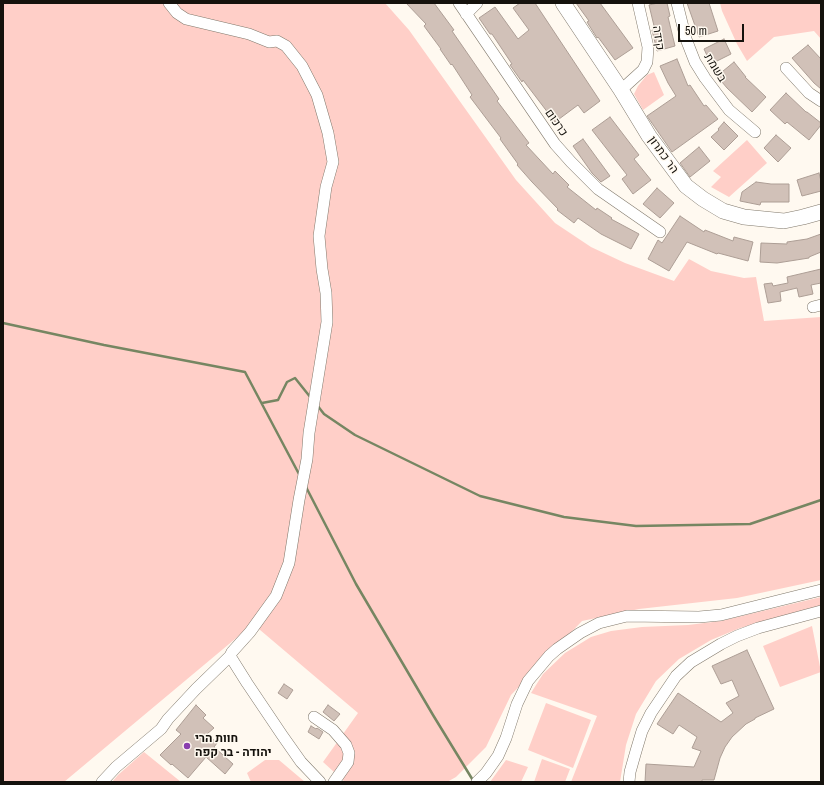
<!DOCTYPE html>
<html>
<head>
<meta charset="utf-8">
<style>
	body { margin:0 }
	#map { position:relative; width:824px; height:785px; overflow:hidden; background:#fff9f0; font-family:"Archivo Narrow",sans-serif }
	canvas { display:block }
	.frame { position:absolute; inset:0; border:4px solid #15120d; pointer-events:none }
	.scale { position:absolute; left:678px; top:24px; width:66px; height:18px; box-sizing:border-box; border:2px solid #15120d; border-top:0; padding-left:5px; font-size:12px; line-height:14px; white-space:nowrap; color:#15120d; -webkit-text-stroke:3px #fff9f0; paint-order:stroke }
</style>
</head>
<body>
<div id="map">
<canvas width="824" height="785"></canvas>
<div class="frame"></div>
<div class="scale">50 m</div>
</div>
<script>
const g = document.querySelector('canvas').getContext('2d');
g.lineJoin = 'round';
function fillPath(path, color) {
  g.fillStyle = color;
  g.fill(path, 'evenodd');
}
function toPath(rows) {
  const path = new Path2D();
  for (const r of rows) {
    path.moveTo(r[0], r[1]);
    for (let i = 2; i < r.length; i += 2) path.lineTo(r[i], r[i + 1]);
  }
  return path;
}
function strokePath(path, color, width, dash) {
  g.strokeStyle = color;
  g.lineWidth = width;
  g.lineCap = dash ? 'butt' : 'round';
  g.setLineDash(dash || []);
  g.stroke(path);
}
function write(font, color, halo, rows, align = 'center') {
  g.font = font + ' "Archivo Narrow",Heebo,sans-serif';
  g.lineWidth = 3;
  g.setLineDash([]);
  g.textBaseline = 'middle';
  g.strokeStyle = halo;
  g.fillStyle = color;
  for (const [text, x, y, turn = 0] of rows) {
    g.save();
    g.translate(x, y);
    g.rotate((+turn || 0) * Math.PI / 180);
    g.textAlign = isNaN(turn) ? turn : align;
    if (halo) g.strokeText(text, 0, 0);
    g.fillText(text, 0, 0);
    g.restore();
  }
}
fillPath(toPath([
	[3,3,385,3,409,30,516,180,555,223,591,247,625,263,674,281,689,259,711,271,744,278,756,277,764,321,821,317,821,580,737,598,639,609,582,621,511,695,486,747,456,777,447,782,345,782,323,762,358,713,253,624,64,782,3,782],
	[720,3,821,4,821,39,814,31,774,37,747,61,737,44,722,11],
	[654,72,664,95,643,110,634,94,638,86,647,75],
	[747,140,767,163,729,197,711,187,721,177,713,171],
	[821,597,821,606,740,628,711,640,679,659,656,681,636,714,626,745,620,782,571,782,597,716,531,693,543,674,565,653,591,637,611,631,642,627,688,625,721,621],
	[812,626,821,672,780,687,763,646],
	[546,703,591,720,573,768,528,750],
	[144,752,181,782,112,782,118,775],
	[542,759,570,769,565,782,534,782],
	[265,760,279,760,305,782,251,782,247,773],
	[506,760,528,767,521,782,490,782]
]), '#ffcfc8');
strokePath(toPath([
	[3,323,104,345,245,372,300,476],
	[262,403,278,400,287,382,295,378,311,398],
	[317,405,324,414,355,435,480,496,564,517,636,526,750,524,821,500],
	[306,487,356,584,433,715,474,782]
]), '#768662', 2.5);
const building = toPath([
	[406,3,434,3,454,30,452,31,499,99,497,101,529,143,526,145,553,174,555,171,569,185,567,187,596,210,597,208,612,218,611,219,639,234,631,249,601,234,578,218,574,223,557,210,558,209,532,182,517,165,518,164,500,139,501,138,470,97,472,95,452,64,451,65,440,49,441,49,424,26,426,24,406,3],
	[520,3,535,3,600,101,584,113,578,105,555,122,523,80,522,82,510,65,512,64,492,34,490,34,479,18,495,7,518,39,529,30,513,8,520,3],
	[576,3,600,3,633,48,615,60,598,37,597,38,587,22,589,21,576,3],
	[658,3,667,3,670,16,668,17,675,46,657,51,652,30,655,30,649,5,658,3],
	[687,3,709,3,718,31,699,37,687,3],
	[724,39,731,54,711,64,704,49,724,39],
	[808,45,821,59,821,89,814,83,792,58,808,45],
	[677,59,688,86,690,85,704,106,706,105,718,119,672,152,647,116,676,96,668,83,660,66,677,59],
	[734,62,746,77,745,77,766,97,752,112,727,88,717,76,734,62],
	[786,93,806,112,807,112,821,123,821,125,809,140,787,122,785,124,770,110,786,93],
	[610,117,639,155,634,159,651,180,633,194,622,179,627,175,592,130,610,117],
	[724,122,738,136,724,150,711,137,719,130,718,129,724,122],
	[776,135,791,148,778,162,764,148,776,135],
	[583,139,610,176,601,182,592,173,573,146,583,139],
	[699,147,710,161,690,177,680,163,699,147],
	[819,173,821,181,821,191,802,196,797,180,819,173],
	[756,182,771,184,789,184,789,202,761,202,760,205,740,201,742,192,756,182],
	[657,188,674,203,660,218,643,204,657,188],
	[680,216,704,232,705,230,733,241,734,237,753,242,748,261,718,253,717,254,687,242,669,271,648,259,658,240,662,243,680,216],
	[821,234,821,252,809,257,809,258,777,263,760,262,761,243,787,244,787,242,807,239,821,234],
	[821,269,821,283,811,285,813,294,799,297,797,288,780,292,781,301,768,303,764,284,772,283,773,286,788,283,787,277,821,269],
	[747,650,774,709,755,718,755,719,746,724,732,737,725,747,720,758,714,780,702,780,702,782,645,782,646,764,694,767,701,751,692,748,697,737,679,725,673,734,657,724,678,693,721,722,733,713,726,703,739,696,732,680,721,684,712,666,747,650],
	[284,684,293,690,287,699,278,693,284,684],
	[196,705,206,715,203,718,214,728,207,734,217,743,214,747,233,764,225,774,206,757,188,778,172,764,171,765,160,755,181,734,176,730,196,705],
	[328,705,340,714,334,721,323,712,328,705],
	[311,726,316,729,317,728,323,732,319,739,308,732,311,726]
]);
fillPath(building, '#d1c1b8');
strokePath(building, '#ad9e95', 1);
const street = toPath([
	[459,3,555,144,571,162,598,189,660,232],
	[677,3,686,39,695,62,705,78,729,110,755,132],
	[466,14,477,3],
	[786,68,809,93,821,101],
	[621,90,643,70,647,62,648,47,638,3],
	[813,307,821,305],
	[230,656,247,683,282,735,301,762,320,782],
	[314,717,333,730,346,745,349,753,348,762,334,782],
	[102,782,116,767,161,729,168,719,196,689,230,656,232,652,250,632,276,596,289,563,299,500,307,459,309,433,327,322,326,293,322,269,319,236,326,187,333,162,328,133,317,95,302,66,286,46,277,41,269,42,249,34,186,19,177,13,169,3],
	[477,782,486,773,498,756,506,738,517,704,528,681,549,656,557,649,580,633,599,623,627,616,699,617,721,615,821,590],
	[629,782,630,772,636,751,642,731,651,713,676,676,691,662,721,644,737,636,758,628,821,611]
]);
const secondary = toPath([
	[563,3,621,90,649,136,686,186,703,199,723,211,744,217,784,221,803,217,821,212]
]);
strokePath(street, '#81796c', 12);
strokePath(secondary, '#81796c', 16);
strokePath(street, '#fff', 11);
strokePath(secondary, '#fff', 15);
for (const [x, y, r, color] of [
	[187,746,4,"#893dae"]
]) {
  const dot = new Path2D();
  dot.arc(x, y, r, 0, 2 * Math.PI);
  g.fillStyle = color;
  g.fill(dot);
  strokePath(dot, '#fff9f0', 1.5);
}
write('12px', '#15120d', '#fff9f0', [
	["קידה",658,38,82],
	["בשמת",715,68,58],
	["כרכום",556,123,55],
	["הר כתרון",663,155,54]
]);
write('bold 12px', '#15120d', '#fff9f0', [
	["חוות הרי",195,739],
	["יהודה - בר קפה",195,753]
], 'left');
</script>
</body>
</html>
